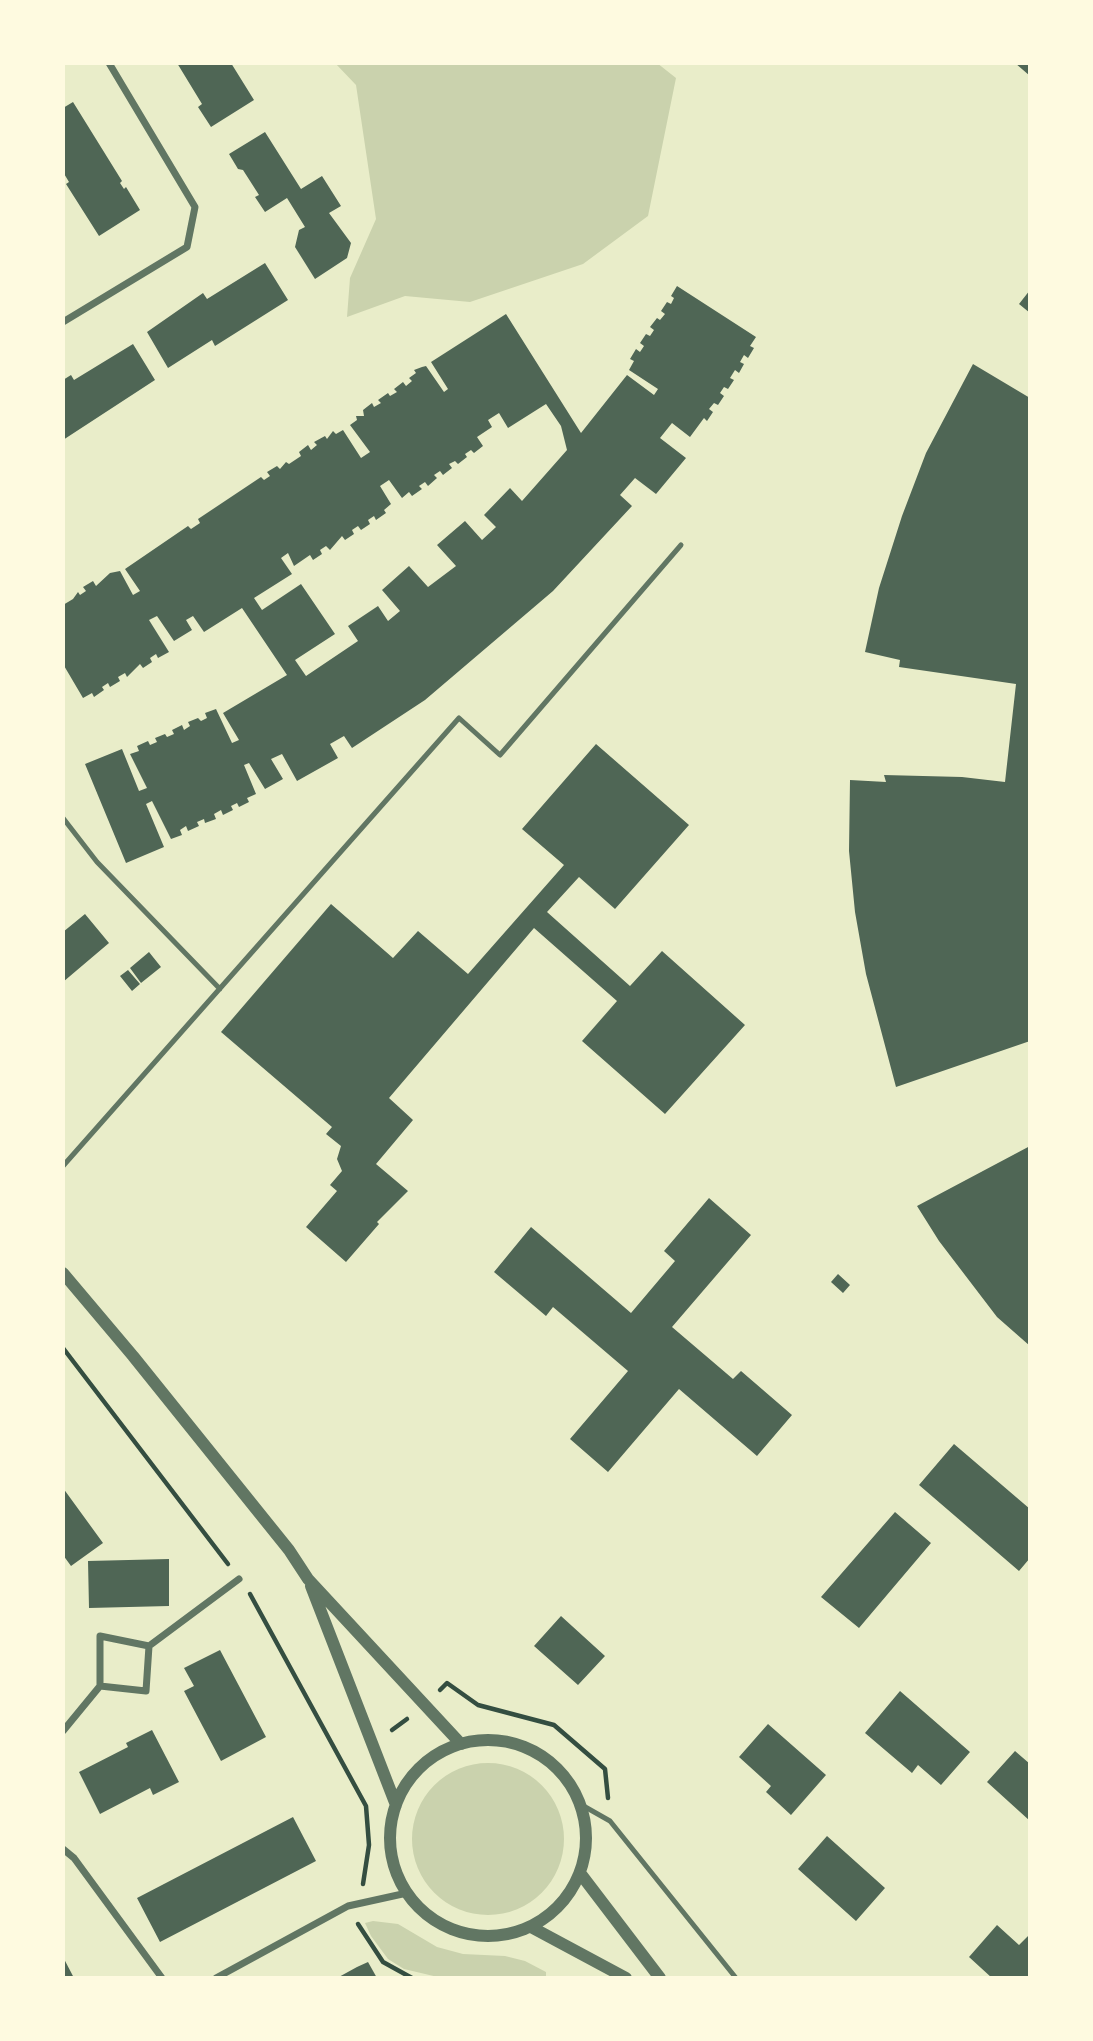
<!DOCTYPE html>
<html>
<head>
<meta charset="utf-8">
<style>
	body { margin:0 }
	#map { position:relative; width:1093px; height:2041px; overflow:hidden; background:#e9edc9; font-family:Arial,sans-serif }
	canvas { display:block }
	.frame { position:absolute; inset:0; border:65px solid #fefae0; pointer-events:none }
</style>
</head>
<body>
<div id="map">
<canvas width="1093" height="2041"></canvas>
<div class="frame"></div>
</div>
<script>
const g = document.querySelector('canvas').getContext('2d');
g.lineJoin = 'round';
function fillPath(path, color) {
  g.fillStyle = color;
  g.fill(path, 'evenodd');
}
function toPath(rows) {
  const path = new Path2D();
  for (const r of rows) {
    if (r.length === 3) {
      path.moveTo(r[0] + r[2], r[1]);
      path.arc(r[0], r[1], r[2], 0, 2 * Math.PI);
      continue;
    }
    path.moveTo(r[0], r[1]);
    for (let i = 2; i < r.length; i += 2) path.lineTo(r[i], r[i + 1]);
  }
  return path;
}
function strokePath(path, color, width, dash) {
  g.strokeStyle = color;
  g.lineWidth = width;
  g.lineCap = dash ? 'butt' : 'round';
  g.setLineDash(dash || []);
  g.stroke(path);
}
fillPath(toPath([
	[335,63,657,63,676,78,648,216,583,264,470,302,405,296,347,317,350,278,376,219,356,85],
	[488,1839,76],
	[373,1921,398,1924,437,1947,463,1954,505,1956,525,1961,546,1972,546,1978,442,1978,404,1969,388,1959,371,1936,365,1923]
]), '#cad2ad');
fillPath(toPath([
	[177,63,231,63,254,100,211,127,198,107,202,104],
	[1015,63,1030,63,1030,76],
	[73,102,122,181,120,183,124,189,126,187,140,210,99,236,66,184,69,182,63,172,63,108],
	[265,132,301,189,322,176,341,206,329,213,351,243,347,258,315,279,295,247,299,230,305,227,287,198,265,212,255,197,259,195,243,170,238,169,229,154],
	[265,263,288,300,215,346,212,340,168,368,147,332,203,293,207,299],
	[677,286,756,337,750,346,754,348,748,358,744,355,740,362,744,364,739,373,735,370,730,378,734,380,728,389,724,387,720,393,724,396,718,405,714,403,709,409,713,412,707,421,704,418,690,437,672,423,660,438,686,458,656,494,635,478,620,495,632,506,553,591,425,700,352,748,344,736,330,744,338,758,297,781,282,754,271,759,283,779,265,789,249,763,244,765,256,794,247,798,249,802,239,807,237,803,231,806,233,810,223,815,221,810,214,814,216,819,205,823,204,819,197,822,199,826,188,831,186,826,180,830,182,835,171,839,152,801,146,804,164,847,126,863,85,764,122,749,139,791,147,788,130,754,139,751,137,746,148,741,150,745,157,742,155,738,165,734,167,737,174,734,172,730,182,725,184,730,190,726,188,722,198,718,201,721,207,718,205,713,216,709,232,743,239,740,223,713,287,675,242,608,204,632,193,616,186,620,192,630,174,641,157,616,149,620,169,652,158,658,156,654,150,658,152,662,143,668,140,664,127,677,125,673,118,677,120,681,110,687,108,683,102,687,104,690,94,697,92,693,83,698,63,664,63,605,73,599,78,592,80,595,86,591,83,587,93,581,96,586,110,573,120,571,133,595,140,591,125,569,188,526,191,529,200,523,198,519,261,477,264,480,270,476,267,472,277,466,280,469,286,462,289,464,301,456,299,452,308,445,311,450,317,445,314,442,325,436,327,439,333,431,336,434,343,430,361,458,370,452,350,425,357,420,356,416,364,416,363,410,372,403,374,407,381,403,378,400,388,393,390,396,397,392,394,389,403,382,406,386,412,381,409,378,416,373,414,370,422,367,426,366,444,392,448,389,431,362,506,314,581,433,627,375,654,395,658,389,629,370,634,361,630,359,636,349,640,352,644,346,640,343,646,334,650,336,654,330,650,327,657,318,660,320,665,314,661,311,667,302,671,304,674,298,671,296],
	[546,404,561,426,567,450,522,501,510,488,484,515,496,527,482,540,465,521,437,545,456,566,428,587,409,566,382,590,400,611,388,621,378,606,348,626,358,641,306,676,295,660,335,634,301,584,262,610,254,598,292,574,281,558,288,553,294,566,310,555,313,560,322,554,320,550,326,546,330,550,342,536,345,540,354,534,352,530,358,526,361,530,370,524,368,520,374,516,376,520,386,513,384,510,391,504,380,486,389,480,402,498,409,492,412,496,422,489,419,486,425,482,428,486,437,478,434,475,440,471,443,475,452,468,449,464,455,461,458,464,467,457,465,454,471,450,474,453,483,446,477,437,492,427,488,420,499,413,508,428],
	[1030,290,1030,313,1019,304],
	[133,344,155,380,63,440,63,380,71,375,74,380],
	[973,364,1030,398,1030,1041,896,1087,866,974,855,912,849,851,850,780,886,782,884,775,962,777,1005,782,1016,684,899,667,900,660,865,652,879,588,902,516,926,453],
	[596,744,689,825,615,909,579,877,547,912,630,986,662,951,745,1025,665,1114,582,1041,617,1001,534,928,389,1098,413,1120,376,1164,408,1191,377,1222,379,1224,346,1262,306,1227,337,1191,330,1185,342,1171,337,1159,341,1146,326,1134,332,1127,221,1032,331,904,393,958,418,931,468,974,564,865,522,829],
	[85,914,109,943,63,982,63,932],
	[149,952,161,967,141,983,130,968],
	[128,970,140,984,132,991,120,976],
	[1030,1146,1030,1346,997,1317,939,1241,917,1206],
	[709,1198,751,1235,672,1327,733,1379,741,1371,792,1415,757,1456,679,1389,608,1472,570,1439,628,1371,553,1307,546,1316,494,1272,531,1227,631,1313,675,1261,664,1251],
	[838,1274,850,1285,843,1293,831,1282],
	[954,1444,1030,1509,1030,1558,1019,1571,919,1485],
	[63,1488,103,1543,71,1566,63,1555],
	[895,1512,931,1543,859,1628,821,1597],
	[169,1559,169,1606,89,1608,88,1561],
	[561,1616,605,1656,578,1685,534,1646],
	[220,1650,266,1737,221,1761,184,1691,194,1686,184,1668],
	[900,1691,970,1752,941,1785,918,1765,912,1773,865,1733],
	[768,1724,826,1775,791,1815,766,1792,771,1786,739,1757],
	[152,1730,179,1782,153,1795,150,1788,100,1814,79,1772,128,1747,126,1743],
	[1015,1751,1030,1764,1030,1821,987,1782],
	[293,1817,316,1861,160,1942,137,1898],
	[827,1836,885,1888,856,1921,798,1869],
	[997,1925,1019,1945,1030,1934,1030,1978,992,1978,969,1957],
	[63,1957,74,1978,63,1978],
	[368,1962,377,1978,337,1978,357,1967]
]), '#4f6655');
strokePath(toPath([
	[63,1348,228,1564],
	[250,1594,366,1806,369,1845,363,1884],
	[440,1690,447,1683,478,1705,554,1725,605,1769,608,1798],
	[392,1730,407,1719],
	[358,1924,383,1962,412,1978]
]), '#344e41', 4.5);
strokePath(toPath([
	[63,818,97,862,220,989],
	[63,1166,459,718,500,755,681,545],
	[580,1804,610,1821,736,1978]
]), '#617663', 5);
strokePath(toPath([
	[63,322,187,247,195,207,109,63],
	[149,1646,239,1579],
	[63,1731,100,1686,100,1636,149,1646,146,1691,100,1686],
	[63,1849,74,1858,162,1978],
	[216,1978,348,1906,407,1893]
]), '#617663', 7);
strokePath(toPath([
	[63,1273,133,1356,289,1550,308,1579,461,1744],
	[311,1586,396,1805],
	[488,1838,98],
	[580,1873,660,1978],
	[531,1927,626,1978]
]), '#617663', 12);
</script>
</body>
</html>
